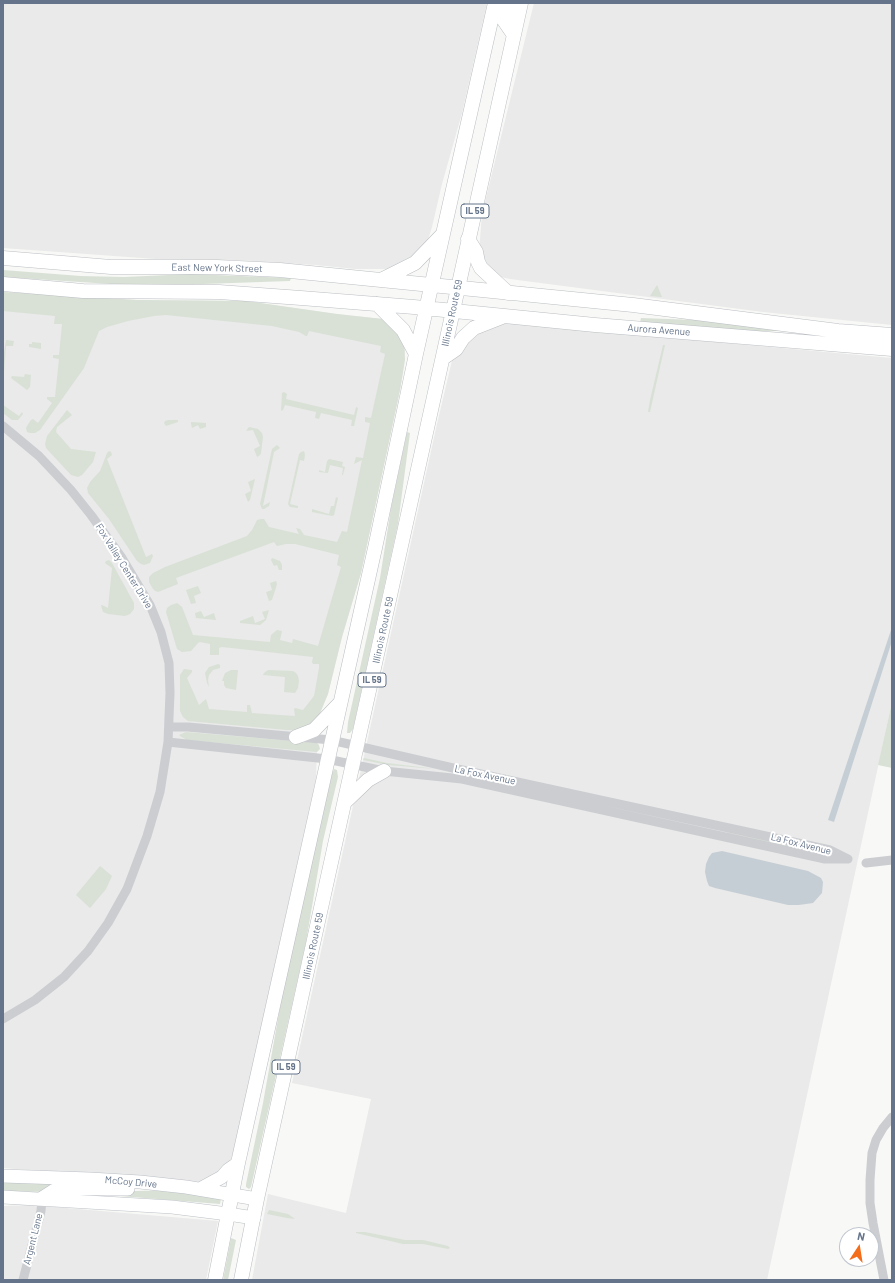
<!DOCTYPE html>
<html>
<head>
<meta charset="utf-8">
<style>
	body { margin:0 }
	#map { position:relative; width:895px; height:1283px; overflow:hidden; background:#f8f9f6; font-family:Barlow,sans-serif }
	canvas { display:block }
	.frame { position:absolute; inset:0; border:4px solid #65748a; pointer-events:none }
	.north { position:absolute; left:839px; top:1227px; width:40px; height:40px; box-sizing:border-box; background:#fff; border:1px solid #c1c7d0; border-radius:50%; rotate:12deg; font-size:11px; font-weight:700; line-height:16px; text-align:center; color:#65748a }
	.north::after { content:''; display:block; margin:auto; width:14px; height:18px; background:#f46d1b; clip-path:polygon(50% 0,100% 100%,50% 72%,0 100%) }
</style>
</head>
<body>
<div id="map">
<canvas width="895" height="1283"></canvas>
<div class="frame"></div>
<div class="north">N</div>
</div>
<script>
const g = document.querySelector('canvas').getContext('2d');
g.lineJoin = 'round';
function fillPath(path, color) {
  g.fillStyle = color;
  g.fill(path, 'evenodd');
}
function toPath(rows) {
  const path = new Path2D();
  for (const r of rows) {
    path.moveTo(r[0], r[1]);
    for (let i = 2; i < r.length; i += 2) path.lineTo(r[i], r[i + 1]);
  }
  return path;
}
function strokePath(path, color, width, dash) {
  g.strokeStyle = color;
  g.lineWidth = width;
  g.lineCap = dash ? 'butt' : 'round';
  g.setLineDash(dash || []);
  g.stroke(path);
}
function write(font, color, halo, rows, align = 'center') {
  g.font = font + ' Barlow,sans-serif';
  g.lineWidth = 4;
  g.setLineDash([]);
  g.textBaseline = 'middle';
  g.strokeStyle = halo;
  g.fillStyle = color;
  for (const [text, x, y, turn = 0] of rows) {
    g.save();
    g.translate(x, y);
    g.rotate((+turn || 0) * Math.PI / 180);
    g.textAlign = isNaN(turn) ? turn : align;
    if (halo) g.strokeText(text, 0, 0);
    g.fillText(text, 0, 0);
    g.restore();
  }
}
fillPath(toPath([
	[3,3,487,3,462,113,442,184,432,227,427,243,420,252,389,269,355,269,316,265,236,260,156,259,3,248],
	[534,3,892,3,892,325,763,312,510,279,501,277,488,269,479,252,482,214],
	[3,292,137,300,246,301,337,314,383,319,405,350,403,373,400,390,361,573,342,637,328,694,318,718,316,778,234,1150,229,1164,223,1172,205,1181,194,1182,122,1176,66,1173,3,1168],
	[495,322,892,358,892,702,767,1280,252,1280,268,1194,346,1213,371,1099,292,1083,437,424,455,348],
	[31,1205,218,1221,206,1280,3,1280,3,1206]
]), '#e9eae9');
fillPath(toPath([
	[3,270,81,276,124,277,191,274,291,278,290,281,175,285,126,285,3,277],
	[657,285,662,297,661,297,650,296],
	[3,292,137,300,246,301,337,314,383,319,404,339,405,360,400,390,361,573,342,637,328,694,318,718,311,725,300,730,287,730,188,721,183,717,180,711,180,675,184,669,192,670,192,672,187,678,199,705,206,699,209,709,247,712,247,705,250,705,252,713,295,716,294,709,295,708,303,710,314,696,319,668,319,664,313,664,312,662,313,657,222,647,219,648,219,655,210,655,210,644,200,642,198,643,191,651,182,652,177,649,166,612,167,608,171,605,177,603,182,607,193,635,270,642,271,635,277,630,282,631,280,640,292,643,293,639,318,646,341,567,337,565,339,555,295,544,286,544,277,546,274,542,176,578,178,584,158,592,155,591,153,589,149,582,149,577,153,573,165,567,247,536,252,530,257,520,261,519,264,519,269,527,299,534,296,528,300,529,304,535,337,542,342,531,347,532,362,460,354,464,356,457,363,458,370,423,365,422,365,417,371,418,385,354,380,352,381,346,309,331,307,336,306,336,299,332,272,326,166,315,154,316,128,321,107,327,99,331,84,368,40,430,35,433,30,433,27,432,26,428,27,426,31,420,33,419,38,423,52,403,47,399,47,397,55,397,59,359,53,358,53,355,59,355,62,324,54,324,55,316,3,311],
	[641,318,723,321,783,328,782,331,748,331,640,322],
	[6,340,14,341,13,346,6,346,4,372,3,358],
	[32,342,41,343,41,349,29,347,29,344,32,344],
	[663,345,665,345,650,412,648,412,650,400],
	[25,374,31,375,30,387,27,390,11,378,12,376,24,377],
	[284,392,287,394,286,399,354,415,356,407,358,408,354,426,351,426,352,420,321,413,319,419,315,418,316,412,285,405,283,410,281,411,282,393],
	[3,405,19,416,22,412,23,414,18,420,12,420,3,413],
	[67,410,72,415,57,427,56,432,71,449,96,452,93,462,82,475,78,477,71,475,46,448,45,444,47,436],
	[168,420,178,420,178,422,166,426,164,423,165,421],
	[191,422,206,423,206,427,200,429,198,425,192,428,191,424],
	[249,427,258,429,262,433,263,437,261,453,260,455,257,457,254,449,260,446,253,430,246,431],
	[407,432,410,433,398,524,353,729,350,733,347,733,348,722,380,578,391,508],
	[277,445,280,448,274,452,263,506,270,502,269,506,264,509,262,509,260,504,272,449],
	[109,451,111,452,112,455,107,459,146,557,152,554,153,556,150,563,144,565,141,564,137,561,109,519,88,493,87,488,90,482,100,471,107,453],
	[304,451,305,455,304,461,300,460,290,504,298,506,298,508,290,507,288,504,299,454,301,452],
	[329,459,343,462,342,466,345,467,343,475,342,475,343,468,330,465,328,473,319,472,319,470,325,472,327,461],
	[255,479,250,500,248,502,245,494,251,491,248,482],
	[336,497,338,498,334,515,332,516,312,512,312,509,329,514,331,506,334,506],
	[272,558,280,561,282,565,282,570,279,570,277,565,274,566,271,560],
	[109,560,112,563,134,603,134,609,130,614,125,616,108,614,103,612,102,609,101,605,102,605,108,608,112,568,105,563,106,561],
	[276,581,277,584,272,600,269,601,266,592,272,590,270,583],
	[198,586,201,593,194,596,196,603,191,604,186,590],
	[269,610,266,620,260,625,240,623,240,621,253,616,255,623,265,619,262,612],
	[201,611,204,617,214,613,216,620,196,618,195,613],
	[218,664,220,665,220,668,213,670,209,675,208,680,209,687,207,683,205,673,209,667],
	[231,670,238,670,236,690,226,688,224,685,224,681,222,681,225,673],
	[268,670,293,671,296,673,298,676,299,681,298,688,295,693,284,692,285,677,263,675,264,673],
	[892,702,892,768,878,765],
	[186,732,317,743,319,745,320,749,317,752,187,740,180,736,179,735],
	[364,758,387,763,436,769,388,765,363,760],
	[334,769,337,770,338,777,323,841,306,942,251,1187,249,1189,246,1187,246,1184,263,1103,282,996,332,774],
	[727,832,744,836,757,836,818,849,817,854,727,834],
	[100,866,112,876,106,889,90,908,76,895],
	[3,1182,69,1182,46,1192,3,1191],
	[176,1190,221,1199,220,1204,119,1196,58,1193],
	[269,1210,288,1214,295,1219,287,1218,267,1214],
	[356,1232,365,1232,405,1240,423,1240,448,1246,450,1248,448,1249,423,1244,403,1244,356,1233],
	[231,1238,236,1240,228,1280,223,1280]
]), '#d9e1d6');
fillPath(toPath([
	[892,627,892,641,834,822,828,820],
	[722,851,808,871,821,878,823,882,822,893,813,903,799,905,788,905,715,888,709,886,707,881,705,872,706,864,709,857,712,853]
]), '#c6ced5');
const secondary = toPath([
	[3,1176,90,1179,140,1182,186,1187,257,1199],
	[200,1189,222,1177,228,1170,238,1163],
	[3,1197,172,1207,228,1214,254,1218],
	[42,1198,53,1191,62,1188,107,1189,128,1189]
]);
const primary = toPath([
	[507,3,503,19,514,35],
	[468,239,476,252,478,262,481,268,508,293],
	[3,258,111,267,217,267,280,270,633,305,838,331,892,335],
	[383,279,415,263,442,235],
	[3,284,83,291,219,292,301,298,414,307,595,325,892,349],
	[377,304,403,330,416,354],
	[443,358,456,349,463,338,474,328,502,317],
	[296,737,314,730,340,703],
	[345,802,368,780,384,771],
	[215,1280,238,1163,375,548,416,354,495,3],
	[241,1280,257,1199,315,935,521,3]
]);
strokePath(secondary, '#bcc0c6', 14);
strokePath(primary, '#bbbec3', 15);
strokePath(toPath([
	[3,426,39,456,71,490,91,515,122,558,150,605,161,632,169,663,170,693,168,742,160,792,147,836,127,889,108,923,88,951,64,977,35,1000,3,1019],
	[169,727,188,727,331,740,453,768,830,850,848,859],
	[168,742,327,759,384,771,462,779,825,859,846,859],
	[866,863,892,860],
	[23,1280,41,1211,42,1198],
	[884,1280,873,1223,870,1203,870,1180,872,1153,876,1140,883,1128,892,1117]
]), '#cbcdd1', 9);
strokePath(secondary, '#fff', 13);
strokePath(primary, '#fff', 14);
for (const [x, y, w] of [
	[475,211,28],
	[372,680,28],
	[286,1067,28]
]) {
  const box = new Path2D();
  box.roundRect(x - w / 2, y - 7, w, 14, 3);
  g.fillStyle = '#fff';
  g.fill(box);
  strokePath(box, '#65748a', 1);
}
write('bold 9px', '#65748a', null, [
	["IL 59",475,211],
	["IL 59",372,680],
	["IL 59",286,1067]
]);
write('10px', '#65748a', '#fff', [
	["East New York Street",217,268,1],
	["Illinois Route 59",452,313,-78],
	["Aurora Avenue",659,330,4],
	["Fox Valley Center Drive",124,566,58],
	["Illinois Route 59",383,630,-78],
	["La Fox Avenue",485,775,12],
	["La Fox Avenue",801,844,14],
	["Illinois Route 59",313,946,-78],
	["McCoy Drive",131,1182,5],
	["Argent Lane",33,1239,-76]
]);
</script>
</body>
</html>
